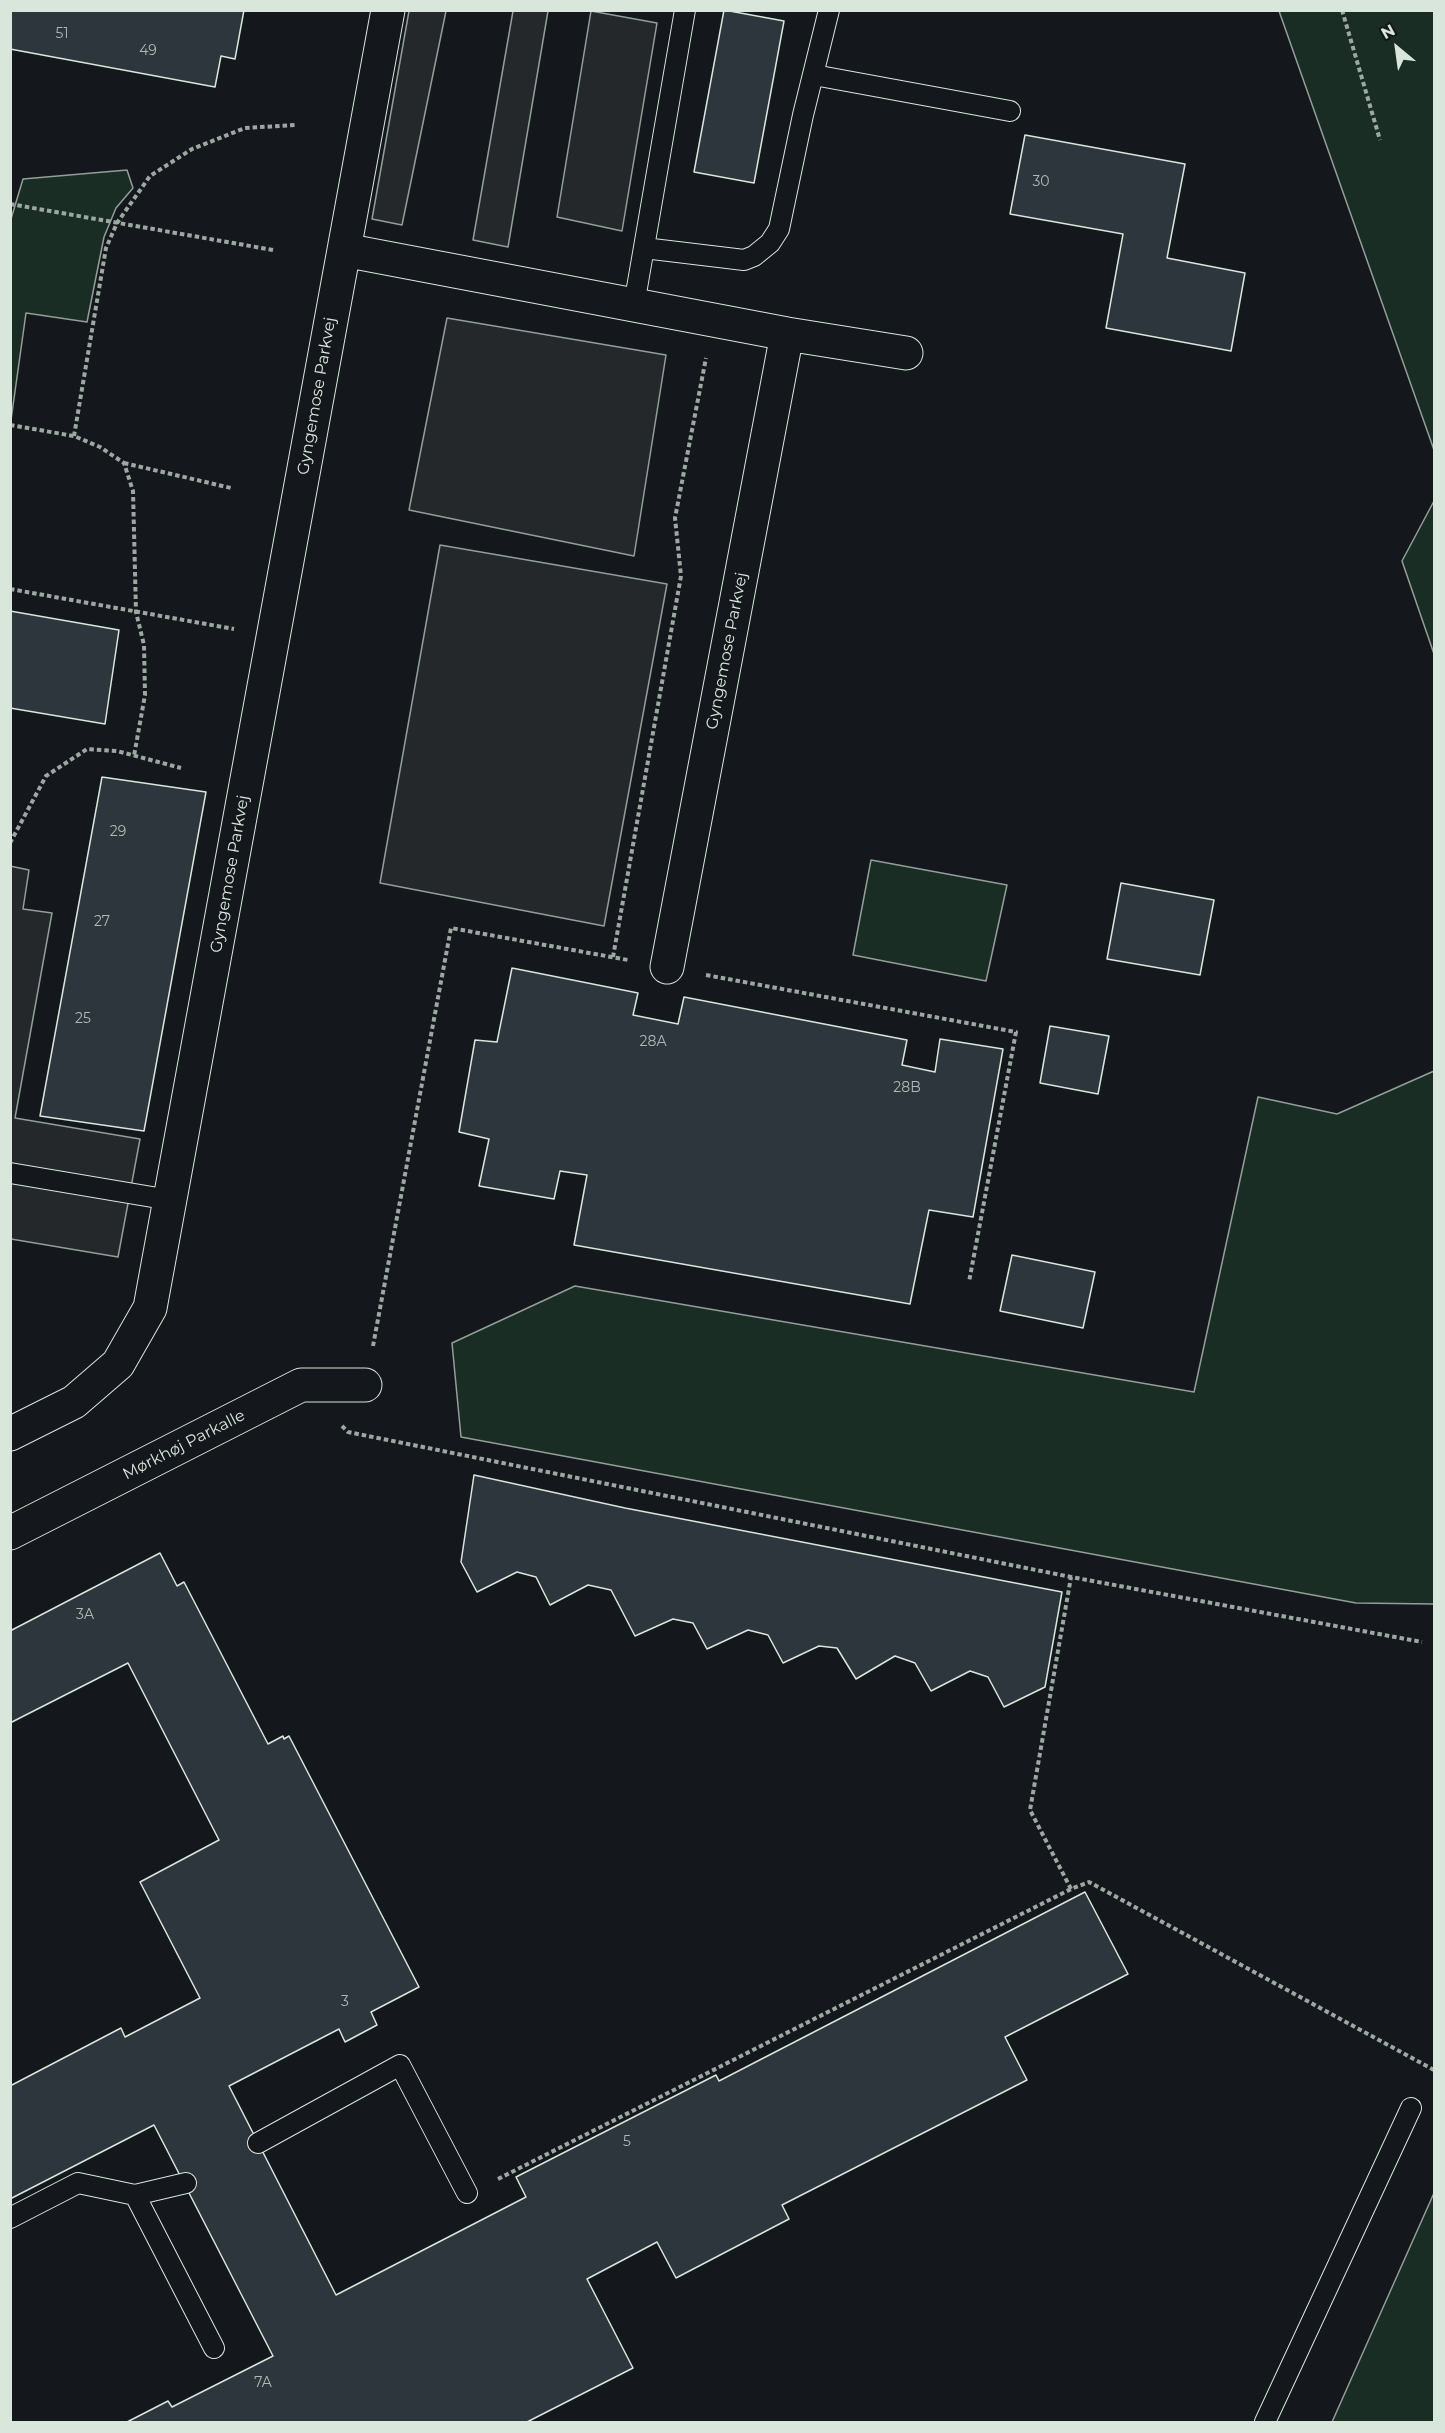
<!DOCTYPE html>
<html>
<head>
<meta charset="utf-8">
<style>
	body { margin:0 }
	#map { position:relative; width:1445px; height:2433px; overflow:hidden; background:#14181c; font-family:Montserrat,sans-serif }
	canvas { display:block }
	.frame { position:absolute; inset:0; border:12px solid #d8e6dc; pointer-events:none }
	.north { position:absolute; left:1367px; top:18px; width:60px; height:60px; -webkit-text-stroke:4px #14181c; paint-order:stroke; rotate:331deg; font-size:16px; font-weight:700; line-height:24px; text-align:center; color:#d8e6dc }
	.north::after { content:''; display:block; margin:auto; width:21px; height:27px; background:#d8e6dc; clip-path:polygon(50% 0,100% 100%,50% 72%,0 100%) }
</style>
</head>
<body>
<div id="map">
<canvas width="1445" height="2433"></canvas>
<div class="frame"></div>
<div class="north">N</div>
</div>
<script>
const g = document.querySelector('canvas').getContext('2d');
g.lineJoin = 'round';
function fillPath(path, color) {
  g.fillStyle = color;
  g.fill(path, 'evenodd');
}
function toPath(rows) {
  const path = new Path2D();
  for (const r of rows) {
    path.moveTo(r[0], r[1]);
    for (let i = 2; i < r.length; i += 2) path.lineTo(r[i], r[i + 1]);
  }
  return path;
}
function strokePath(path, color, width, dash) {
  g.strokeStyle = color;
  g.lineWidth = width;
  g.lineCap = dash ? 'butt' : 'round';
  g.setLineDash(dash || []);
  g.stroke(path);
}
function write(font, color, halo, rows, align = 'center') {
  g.font = font + ' Montserrat,sans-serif';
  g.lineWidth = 4.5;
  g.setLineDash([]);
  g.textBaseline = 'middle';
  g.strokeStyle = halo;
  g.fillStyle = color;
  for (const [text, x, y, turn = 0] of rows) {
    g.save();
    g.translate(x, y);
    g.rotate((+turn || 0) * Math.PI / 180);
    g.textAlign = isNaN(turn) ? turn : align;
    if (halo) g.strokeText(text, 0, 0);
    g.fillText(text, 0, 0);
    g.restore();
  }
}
const green = toPath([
	[1279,11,1434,11,1434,450,1279,11],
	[127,170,133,188,116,208,104,237,87,322,26,313,11,420,11,219,23,179,127,170],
	[1434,501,1434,654,1402,561,1434,501],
	[871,860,1007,885,986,981,853,955,871,860],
	[1434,1071,1434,1604,1356,1603,461,1437,452,1343,575,1286,1194,1392,1258,1097,1337,1114,1434,1071],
	[1434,2193,1434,2422,1332,2422,1434,2193]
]);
fillPath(green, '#1a2d24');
strokePath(green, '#939e99', 1.5);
const parking = toPath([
	[409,11,446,11,402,225,372,219,409,11],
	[513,11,548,11,508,247,473,240,513,11],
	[591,11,657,23,622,231,557,217,591,11],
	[447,318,666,355,634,556,409,510,447,318],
	[440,545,667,584,604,926,380,883,440,545],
	[10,866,29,870,23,909,52,913,15,1118,140,1139,118,1257,11,1239,10,866]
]);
fillPath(parking, '#24282b');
strokePath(parking, '#939e99', 1.5);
const building = toPath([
	[10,10,244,10,235,59,221,56,215,87,10,49,10,10],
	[724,10,784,21,754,183,694,172,724,10],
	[1025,135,1185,164,1167,258,1245,273,1231,351,1106,328,1123,234,1010,214,1025,135],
	[10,611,119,630,105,724,10,708,10,611],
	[102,777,206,792,144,1131,40,1116,102,777],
	[1121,883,1214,900,1200,975,1107,959,1121,883],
	[512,968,638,993,633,1015,678,1024,684,997,907,1040,902,1065,935,1072,940,1039,1003,1049,973,1217,929,1210,910,1304,574,1245,587,1175,560,1171,554,1199,479,1186,489,1139,459,1132,475,1040,497,1042,512,968],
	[1050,1026,1109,1036,1098,1094,1040,1083,1050,1026],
	[1012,1255,1095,1272,1083,1328,1000,1311,1012,1255],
	[474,1475,625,1508,1062,1592,1045,1687,1004,1707,988,1677,970,1671,931,1691,915,1663,895,1656,856,1679,837,1648,819,1646,783,1663,768,1635,748,1630,707,1649,693,1623,673,1619,635,1636,611,1590,588,1585,550,1605,536,1577,517,1572,477,1592,461,1562,474,1475],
	[160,1553,177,1586,184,1582,268,1744,283,1736,284,1739,289,1736,419,1987,371,2012,377,2025,345,2042,339,2029,229,2086,336,2295,526,2197,516,2177,716,2075,719,2081,1085,1892,1128,1974,1005,2037,1027,2080,782,2205,789,2219,676,2278,657,2242,587,2279,633,2368,527,2422,127,2422,168,2401,172,2407,273,2356,154,2125,10,2199,10,2086,121,2028,125,2037,200,1998,140,1882,219,1840,128,1663,10,1723,10,1631,160,1553]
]);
fillPath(building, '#2c363c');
strokePath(building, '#d8e6dc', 1.5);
const lane = toPath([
	[814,75,1010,111],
	[644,248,744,260,754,256,770,243,779,229,803,115,829,10],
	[634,305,685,10],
	[10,1173,170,1200],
	[258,2143,400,2065,467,2193],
	[135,2195,186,2183],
	[10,2218,78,2183,135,2195,214,2348],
	[1265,2422,1411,2108]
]);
const street = toPath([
	[344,250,787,334,906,353],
	[667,967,787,334],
	[10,1434,74,1402,118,1364,150,1308,388,10],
	[10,1533,301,1385,365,1385]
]);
strokePath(lane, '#d8e6dc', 22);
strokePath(street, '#d8e6dc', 35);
strokePath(toPath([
	[1342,10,1380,140],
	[10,204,273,250],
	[10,425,74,436,100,447,124,463,133,491,136,612,144,645,145,695,134,756],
	[74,436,106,248,117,223,150,176,192,149,245,128,296,125],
	[124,463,231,488],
	[10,589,234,629],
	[10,843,46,776,87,749,117,751,181,768],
	[613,957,681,576,675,518,706,358],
	[706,975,1016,1032,969,1282],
	[373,1346,451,928,628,960],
	[342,1426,348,1432,1071,1577,1422,1642],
	[1071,1889,1030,1810,1071,1577],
	[498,2179,1071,1889,1089,1882,1434,2070]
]), '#9da8a2', 4, [4.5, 3]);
strokePath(lane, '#14181c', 20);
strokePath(street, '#14181c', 33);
write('14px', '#adbab4', null, [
	["51",62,34],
	["49",148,51],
	["30",1041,182],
	["29",118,832],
	["27",102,922],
	["25",83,1019],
	["28A",653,1042],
	["28B",907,1088],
	["3A",85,1615],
	["3",345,2002],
	["5",627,2142],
	["7A",263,2383]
]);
write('16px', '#d8e6dc', '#14181c', [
	["Gyngemose Parkvej",317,396,-80],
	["Gyngemose Parkvej",727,651,-79],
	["Gyngemose Parkvej",230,874,-80],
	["Mørkhøj Parkalle",184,1445,-27]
]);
</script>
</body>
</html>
